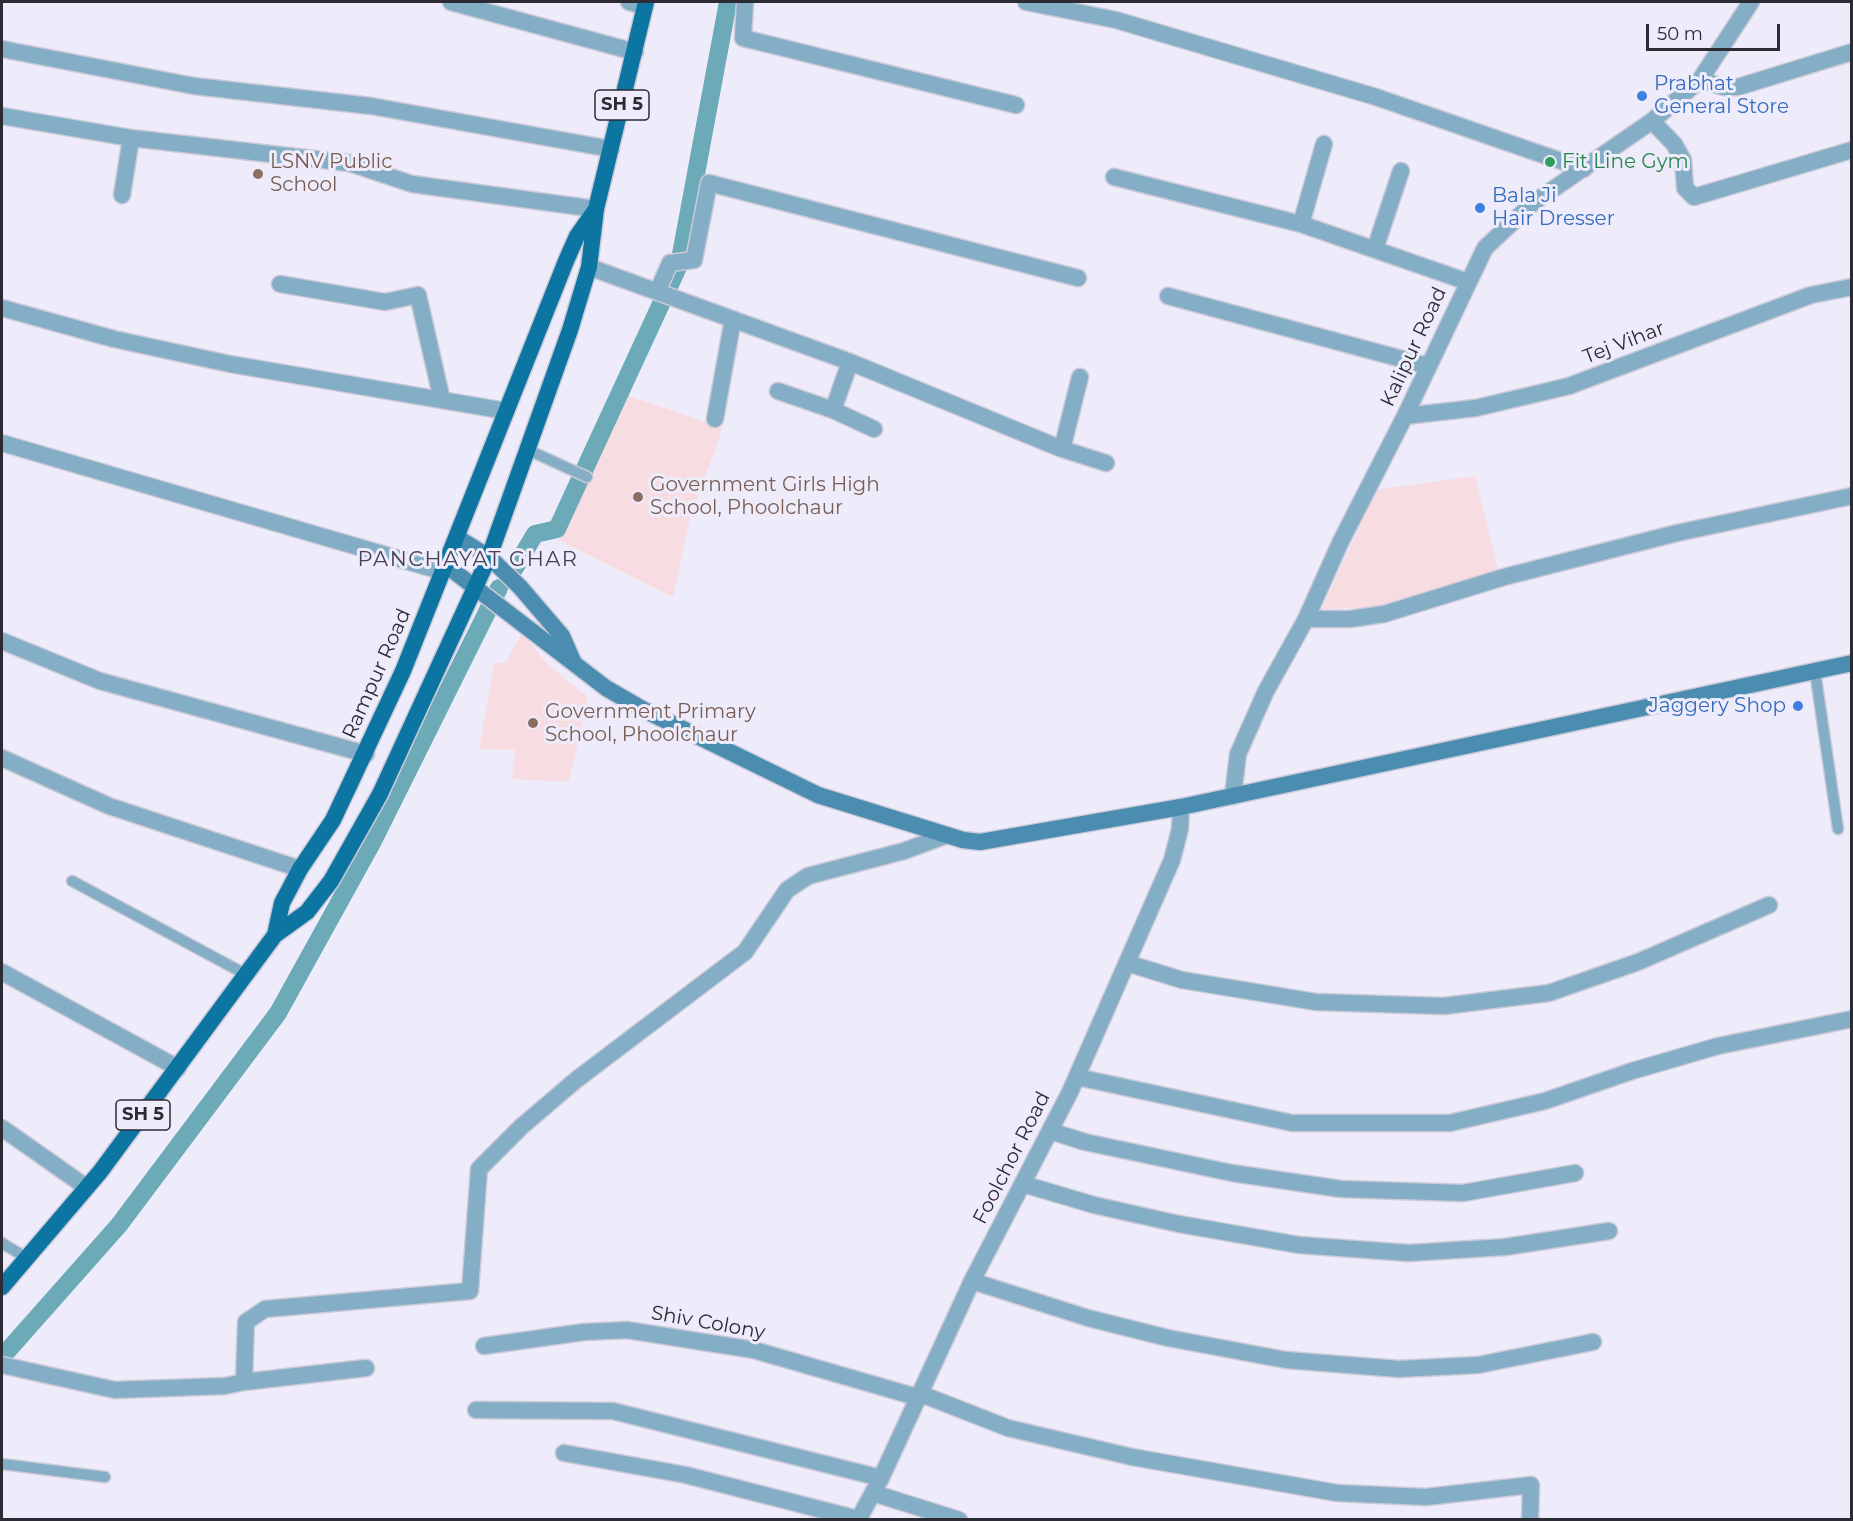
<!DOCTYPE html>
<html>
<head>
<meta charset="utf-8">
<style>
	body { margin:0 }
	#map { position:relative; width:1853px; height:1521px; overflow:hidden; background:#eeecfb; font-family:Montserrat,sans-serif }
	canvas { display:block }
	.frame { position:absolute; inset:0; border:3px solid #2c2a33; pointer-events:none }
	.scale { position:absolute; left:1646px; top:24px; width:134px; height:27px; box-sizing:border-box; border:3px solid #2c2a33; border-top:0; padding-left:8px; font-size:18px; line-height:21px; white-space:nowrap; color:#2c2a33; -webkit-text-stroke:4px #eeecfb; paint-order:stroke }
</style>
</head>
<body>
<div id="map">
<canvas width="1853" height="1521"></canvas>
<div class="frame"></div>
<div class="scale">50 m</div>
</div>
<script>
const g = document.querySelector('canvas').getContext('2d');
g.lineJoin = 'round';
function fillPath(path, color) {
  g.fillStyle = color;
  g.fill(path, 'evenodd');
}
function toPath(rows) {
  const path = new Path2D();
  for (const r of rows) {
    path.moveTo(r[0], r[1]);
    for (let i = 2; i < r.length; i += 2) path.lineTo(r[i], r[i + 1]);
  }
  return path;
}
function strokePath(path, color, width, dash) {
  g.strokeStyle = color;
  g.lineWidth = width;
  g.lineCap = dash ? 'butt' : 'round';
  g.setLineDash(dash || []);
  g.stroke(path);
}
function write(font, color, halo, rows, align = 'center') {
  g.font = font + ' Montserrat,sans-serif';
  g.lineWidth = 6;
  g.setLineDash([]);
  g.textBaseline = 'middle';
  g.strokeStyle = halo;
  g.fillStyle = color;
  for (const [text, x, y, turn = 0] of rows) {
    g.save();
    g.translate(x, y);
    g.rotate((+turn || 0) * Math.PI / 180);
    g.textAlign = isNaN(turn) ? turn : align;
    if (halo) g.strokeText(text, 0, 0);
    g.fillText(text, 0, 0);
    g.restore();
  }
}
fillPath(toPath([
	[623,394,723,428,690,518,673,597,559,540],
	[1475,476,1498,570,1386,607,1322,609,1376,490],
	[522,633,546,662,588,698,569,782,512,779,515,750,479,749,494,664,506,662]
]), '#f7dce2');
strokePath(toPath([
	[513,571,535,534,557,529,679,265,728,2],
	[2,1357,119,1225,278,1013,372,843,499,588]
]), '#6caab7', 18);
const service = toPath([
	[526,449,587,477],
	[1815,671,1838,829],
	[72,881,247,975],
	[2,1243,27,1258],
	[2,1464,105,1477]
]);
const minor = toPath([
	[451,2,635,52],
	[629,2,645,6],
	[745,2,743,38,1016,105],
	[1026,2,1116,20,1376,97,1584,169],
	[2,49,194,86,371,106,611,149],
	[1700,80,1724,87,1738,87,1852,52],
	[2,116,131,138,349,163,412,184,596,209],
	[1652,121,1674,144,1683,160,1685,188,1694,197,1852,150],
	[1114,177,1301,224,1468,282],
	[122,195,131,138],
	[1301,224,1324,144],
	[1375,249,1401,171],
	[589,267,850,362,1062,449,1106,463],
	[280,284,385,302,418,295,442,400],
	[658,290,670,263,694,260,709,183,1078,278],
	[1168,296,1428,366],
	[2,308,114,339,230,364,506,411],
	[778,391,833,410,874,429],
	[833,410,850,362],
	[1405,416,1476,408,1569,386,1811,295,1852,287],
	[715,419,733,319],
	[2,443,444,572],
	[1062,449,1080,377],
	[1306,619,1350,619,1384,614,1504,577,1677,533,1852,496],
	[2,641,100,681,366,754],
	[2,758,109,806,300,869],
	[1233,796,1238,754,1266,691,1306,619,1341,541,1405,416,1485,248,1533,203,1652,121,1700,80,1751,2],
	[1127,963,1182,980,1316,1002,1444,1006,1549,993,1638,962,1769,905],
	[2,972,178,1068],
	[1077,1077,1292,1123,1450,1123,1545,1101,1632,1071,1718,1046,1852,1019],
	[2,1128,86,1187],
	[1050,1131,1085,1142,1232,1173,1341,1189,1463,1193,1575,1173],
	[1023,1184,1094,1205,1179,1224,1299,1245,1409,1253,1505,1247,1609,1231],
	[972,1281,1088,1318,1168,1338,1286,1360,1399,1369,1478,1365,1593,1342],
	[484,1346,584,1332,627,1330,754,1350,920,1398],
	[2,1365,115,1390,225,1386,244,1382,246,1322,265,1309,470,1291,479,1169,521,1127,576,1080,745,952,787,890,808,876,904,851,947,835],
	[244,1382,366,1368],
	[921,1394,1008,1428,1132,1457,1337,1493,1426,1497,1531,1485,1530,1520],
	[476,1410,613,1411,881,1478],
	[564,1453,686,1475,858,1519],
	[873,1493,959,1520]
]);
const tertiary = toPath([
	[858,1520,881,1478,972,1281,1070,1092,1172,860,1180,829,1181,807]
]);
const secondary = toPath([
	[458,538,489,557,520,587,562,636,573,661],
	[447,566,606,688,644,710,818,795,963,840,980,842,1181,807,1852,663]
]);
const primary = toPath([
	[275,935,307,912,331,881,380,794,489,557,570,330,589,267,596,209],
	[2,1287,100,1172,275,935,282,903,300,869,333,820,403,671,566,261,577,236,596,209,646,2]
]);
strokePath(service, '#cbc9d7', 13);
strokePath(minor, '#cbc9d7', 19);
strokePath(tertiary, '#cbc9d7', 19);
strokePath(secondary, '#cbc9d7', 19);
strokePath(primary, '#cbc9d7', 19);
strokePath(service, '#84aec6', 10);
strokePath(minor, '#84aec6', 16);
strokePath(tertiary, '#84aec6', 16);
strokePath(secondary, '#4b8db1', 16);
strokePath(primary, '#0c75a1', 16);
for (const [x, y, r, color] of [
	[1642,96,6,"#3f7fe0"],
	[1550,162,6,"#2e9e5b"],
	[258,174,6,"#8d6e63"],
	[1480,208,6,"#3f7fe0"],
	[638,497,6,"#8d6e63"],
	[1798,706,6,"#3f7fe0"],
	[533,723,6,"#8d6e63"]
]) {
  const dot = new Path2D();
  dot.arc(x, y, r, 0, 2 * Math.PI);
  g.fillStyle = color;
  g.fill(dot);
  strokePath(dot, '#eeecfb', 2);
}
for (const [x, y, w] of [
	[622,105,54],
	[143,1115,54]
]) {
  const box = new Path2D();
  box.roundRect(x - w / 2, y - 15, w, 30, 4.5);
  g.fillStyle = '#eeecfb';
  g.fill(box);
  strokePath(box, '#2c2a33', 1.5);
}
write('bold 18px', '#2c2a33', null, [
	["SH 5",622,105],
	["SH 5",143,1115]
]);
write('20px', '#366cbe', '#eeecfb', [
	["Prabhat",1654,84],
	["General Store",1654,107],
	["Bala Ji",1492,196],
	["Hair Dresser",1492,219],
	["Jaggery Shop",1786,706,"right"]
], 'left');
write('20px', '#785e54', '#eeecfb', [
	["LSNV Public",270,162],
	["School",270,185],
	["Government Girls High",650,485],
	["School, Phoolchaur",650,508],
	["Government Primary",545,712],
	["School, Phoolchaur",545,735]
], 'left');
write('20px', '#27864d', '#eeecfb', [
	["Fit Line Gym",1562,162]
], 'left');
write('20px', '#2c2a33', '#eeecfb', [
	["Tej Vihar",1624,343,-21],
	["Kalipur Road",1414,347,-65],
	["Rampur Road",377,674,-66],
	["Foolchor Road",1012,1158,-63],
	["Shiv Colony",708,1323,10]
]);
g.letterSpacing = '1.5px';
write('21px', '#464256', '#eeecfb', [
	["PANCHAYAT GHAR",468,560]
]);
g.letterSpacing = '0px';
</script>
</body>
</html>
